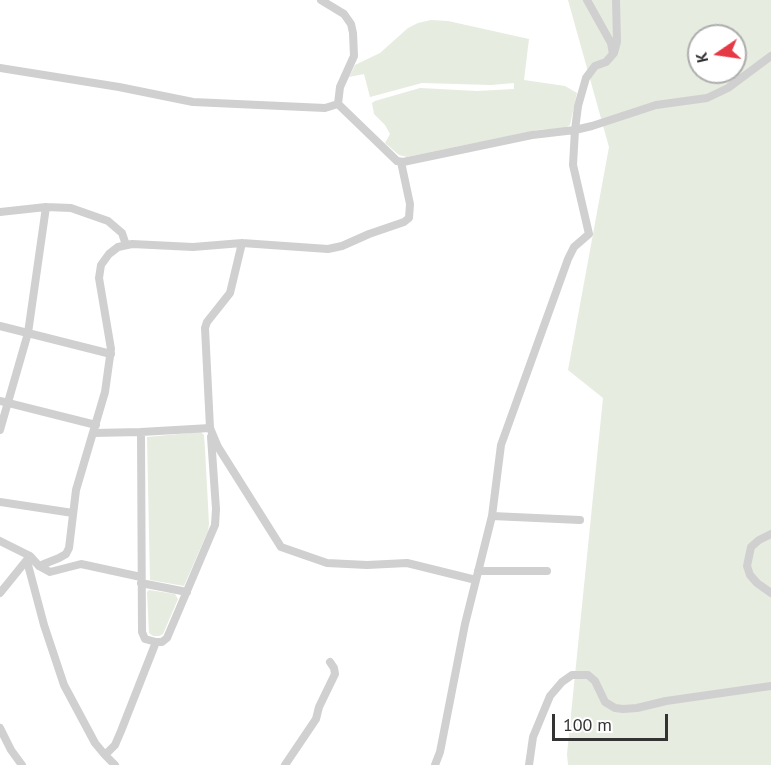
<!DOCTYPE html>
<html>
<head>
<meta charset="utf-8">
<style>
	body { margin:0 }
	#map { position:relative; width:771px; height:765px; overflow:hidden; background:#fff; font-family:"PT Sans",sans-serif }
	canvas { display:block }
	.north { position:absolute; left:687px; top:24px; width:60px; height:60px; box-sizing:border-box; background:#fff; border:2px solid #adadad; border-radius:50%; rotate:257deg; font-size:16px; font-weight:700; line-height:24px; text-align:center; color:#333 }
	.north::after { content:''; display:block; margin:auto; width:21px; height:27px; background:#e63946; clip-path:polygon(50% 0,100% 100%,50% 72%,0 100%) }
	.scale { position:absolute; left:552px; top:714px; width:116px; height:27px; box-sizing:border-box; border:3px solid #333; border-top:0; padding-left:8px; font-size:18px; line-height:21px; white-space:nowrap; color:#333; -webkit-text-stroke:4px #fff; paint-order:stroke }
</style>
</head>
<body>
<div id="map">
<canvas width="771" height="765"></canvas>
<div class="north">K</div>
<div class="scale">100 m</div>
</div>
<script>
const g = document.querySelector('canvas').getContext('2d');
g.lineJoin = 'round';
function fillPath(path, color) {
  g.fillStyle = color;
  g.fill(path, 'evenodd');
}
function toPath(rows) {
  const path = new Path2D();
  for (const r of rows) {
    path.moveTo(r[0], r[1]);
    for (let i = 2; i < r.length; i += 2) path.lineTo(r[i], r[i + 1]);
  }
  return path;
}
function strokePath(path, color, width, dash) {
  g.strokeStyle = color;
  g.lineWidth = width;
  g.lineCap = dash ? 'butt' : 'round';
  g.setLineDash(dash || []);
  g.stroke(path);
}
fillPath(toPath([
	[568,0,771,0,771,765,568,765,567,754,603,398,568,370,609,147],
	[699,36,735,36,735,72,699,72],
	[431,20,448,21,529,39,524,80,565,86,577,93,570,125,565,128,538,130,407,157,399,155,385,143,390,134,385,125,374,114,372,103,375,101,420,88,477,91,514,89,514,83,491,85,422,83,370,97,364,74,349,77,355,65,380,53,408,28,418,23],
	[201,432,204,435,205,449,209,524,208,531,184,586,150,580,147,437],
	[149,590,175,594,178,599,163,634,159,636,153,636,149,633,147,592]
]), '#e6ecdf');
strokePath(toPath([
	[321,0,344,14,351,24,353,33,354,56,340,87,338,104,397,161,403,162,532,135,575,130,573,165,589,234,574,247,568,259,501,445,492,516,465,624,440,752,435,765],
	[587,0,611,43,613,54,606,62,595,66,586,78,578,106,575,130,592,126,656,105,707,98,728,88,771,56],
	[614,53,617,42,616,0],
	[0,68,119,87,193,102,325,108,338,104],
	[0,212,46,207],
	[0,326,111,354],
	[0,401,96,425],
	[210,428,218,447,281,547,327,563,367,565,407,563,476,580],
	[0,430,28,333,46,207,71,208,108,221,122,233,126,245],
	[141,432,210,428,205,328,207,322,230,293,242,243],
	[0,502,73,513],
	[492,516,580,520],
	[771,534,759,540,751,547,747,566,750,575,757,583,771,593],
	[0,541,30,556],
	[27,561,44,625,64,685,95,743,105,755,115,745,121,731,156,642,145,639,142,632,141,432,93,433],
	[39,566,59,558,66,554,69,548,76,490,105,392,111,349,99,278,101,265,109,254,118,247,132,244,193,247,242,243,328,249,342,246,369,234,404,222,409,218,410,204,401,162],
	[478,571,547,571],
	[141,583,187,592],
	[0,593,30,556,39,566,50,572,81,564,141,577],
	[156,642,162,642,167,638,215,525,216,509,211,437],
	[0,728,11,750,22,765],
	[105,755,115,765],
	[285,765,316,719,319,707,335,674,334,668,330,662],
	[529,765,533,737,550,696,562,682,572,675,588,675,595,681,605,702,615,708,623,709,637,708,666,701,771,686]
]), '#d0d0d0', 8);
</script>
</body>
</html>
